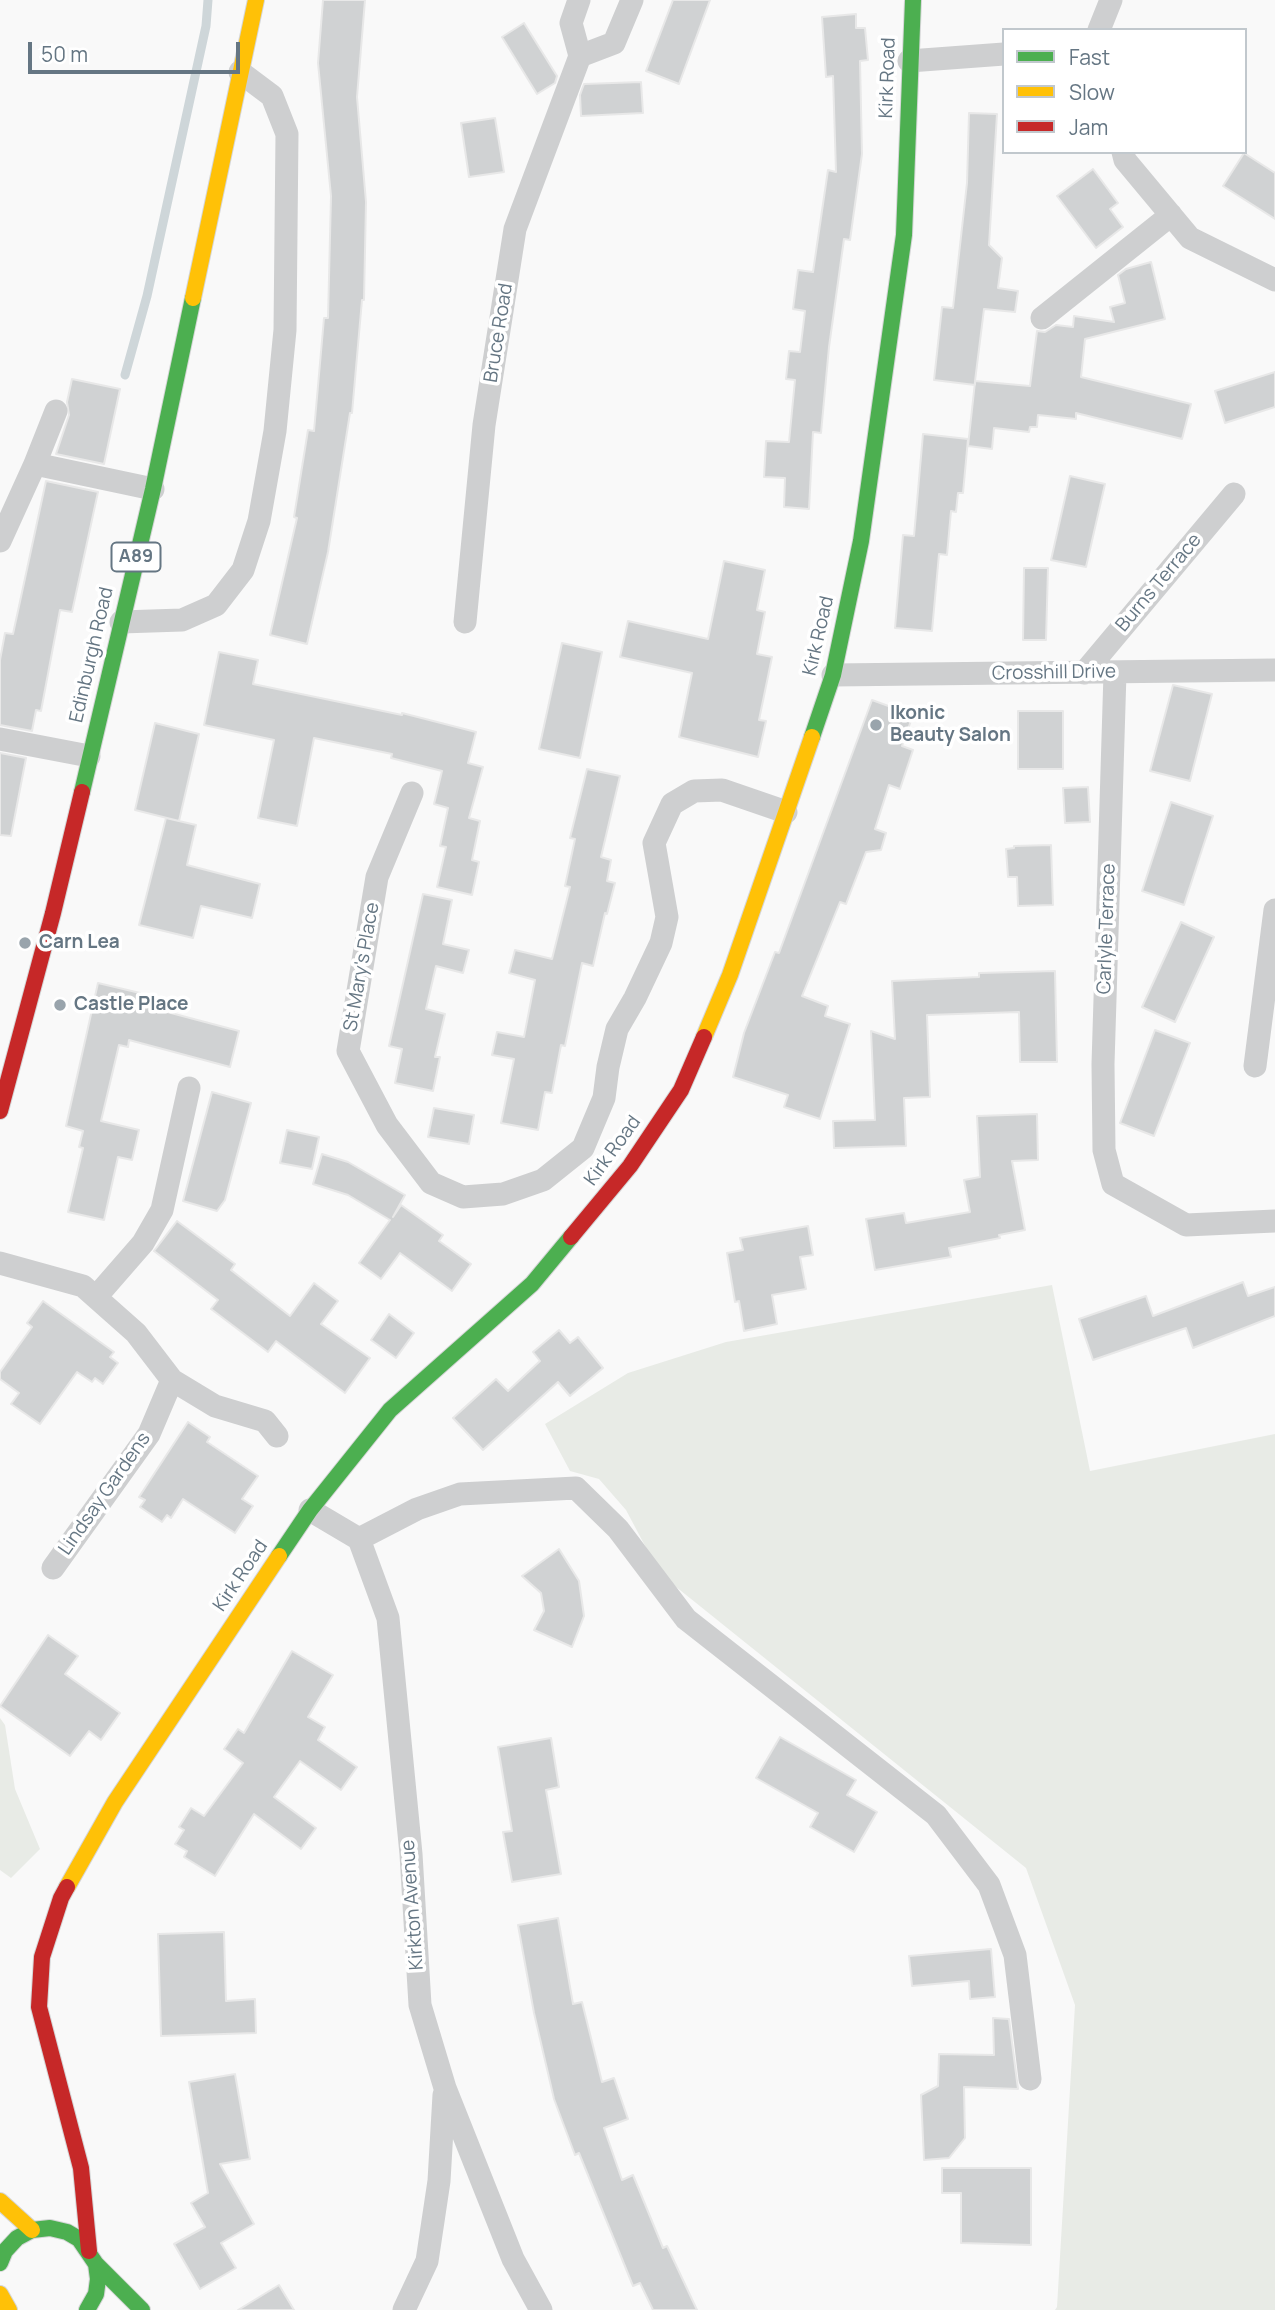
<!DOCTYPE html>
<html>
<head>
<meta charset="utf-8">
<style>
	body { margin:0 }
	#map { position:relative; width:1275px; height:2310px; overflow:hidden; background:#f9f9f9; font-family:Manrope,sans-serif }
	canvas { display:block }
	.legend { position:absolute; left:1002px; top:28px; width:245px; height:126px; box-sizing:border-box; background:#fff; border:2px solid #c1c8cd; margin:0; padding:9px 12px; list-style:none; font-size:21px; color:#657683 }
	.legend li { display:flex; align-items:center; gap:14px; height:35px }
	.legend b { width:35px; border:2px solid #c1c8cd }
	.scale { position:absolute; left:28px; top:42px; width:212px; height:32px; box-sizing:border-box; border:4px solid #657683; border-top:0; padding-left:9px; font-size:21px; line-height:24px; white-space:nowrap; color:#657683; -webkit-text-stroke:5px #fff; paint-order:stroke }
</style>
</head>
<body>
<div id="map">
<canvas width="1275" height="2310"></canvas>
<ul class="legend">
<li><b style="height:9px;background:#4caf50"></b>Fast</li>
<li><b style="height:9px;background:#ffc107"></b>Slow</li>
<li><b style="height:9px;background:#c62828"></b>Jam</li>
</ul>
<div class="scale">50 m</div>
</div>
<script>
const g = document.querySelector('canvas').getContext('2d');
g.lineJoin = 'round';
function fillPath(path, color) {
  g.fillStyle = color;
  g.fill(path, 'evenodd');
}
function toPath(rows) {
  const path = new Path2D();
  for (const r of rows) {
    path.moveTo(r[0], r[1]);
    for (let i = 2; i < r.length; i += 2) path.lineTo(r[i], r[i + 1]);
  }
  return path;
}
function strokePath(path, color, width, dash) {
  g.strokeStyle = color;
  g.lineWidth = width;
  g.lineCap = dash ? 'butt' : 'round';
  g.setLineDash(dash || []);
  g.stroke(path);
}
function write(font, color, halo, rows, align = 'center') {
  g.font = font + ' Manrope,sans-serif';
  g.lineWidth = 7;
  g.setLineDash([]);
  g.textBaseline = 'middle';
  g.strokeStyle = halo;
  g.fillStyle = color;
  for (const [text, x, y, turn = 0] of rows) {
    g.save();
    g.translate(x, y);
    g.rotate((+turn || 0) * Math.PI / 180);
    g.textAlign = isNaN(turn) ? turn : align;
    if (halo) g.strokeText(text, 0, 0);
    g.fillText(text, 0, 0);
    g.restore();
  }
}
fillPath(toPath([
	[1052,1285,1090,1471,1275,1434,1275,2310,1055,2310,1057,2307,1075,2005,1026,1868,660,1574,626,1510,599,1479,570,1471,545,1424,628,1373,726,1342],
	[0,1718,5,1725,15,1789,40,1849,11,1878,0,1870]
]), '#e8ebe6');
strokePath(toPath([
	[125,375,147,296,206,26,208,0]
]), '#ced6d9', 9);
const building = toPath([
	[323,0,365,0,357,97,366,202,364,300,362,300,352,413,350,413,328,552,307,644,270,635,297,518,294,517,308,430,314,431,324,318,328,318,331,196,318,63,323,0],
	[673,0,710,0,679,84,646,71,673,0],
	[856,14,856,28,865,28,868,60,860,61,862,154,850,240,844,239,829,347,821,433,813,432,809,509,784,507,785,478,764,477,766,441,789,442,795,380,786,379,789,351,800,352,805,311,793,309,798,270,813,272,828,170,836,172,833,76,826,77,822,17,856,14],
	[524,23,557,76,555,83,537,94,502,37,524,23],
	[641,82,643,113,581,116,580,95,584,84,641,82],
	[969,113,997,114,989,245,1002,258,998,288,1018,291,1015,312,984,309,975,381,1030,386,1037,331,1045,332,1056,325,1073,327,1074,316,1114,322,1110,307,1125,303,1118,275,1126,269,1151,262,1165,319,1085,339,1081,377,1191,404,1182,439,1076,413,1076,419,1038,415,1037,427,1030,427,1029,432,994,428,992,449,968,446,975,382,975,385,934,380,942,307,953,308,967,183,969,113],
	[495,118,504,172,469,177,461,123,495,118],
	[1244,153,1275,173,1275,219,1223,186,1244,153],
	[1093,169,1118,203,1110,209,1123,227,1096,248,1057,196,1093,169],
	[1275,372,1275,407,1225,423,1215,391,1275,372],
	[72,379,120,389,104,464,56,454,69,415,67,402,72,379],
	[923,434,968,439,963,493,958,493,956,512,951,511,947,555,939,554,932,631,895,628,903,535,914,536,923,434],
	[1070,476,1105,484,1086,567,1051,560,1070,476],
	[46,481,98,492,72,612,60,610,41,711,36,710,32,731,0,725,0,660,5,633,13,634,46,481],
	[724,561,765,570,757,610,765,612,757,654,772,657,759,720,766,721,758,757,679,737,692,673,620,657,628,621,708,639,724,561],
	[1024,568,1048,568,1046,640,1023,640,1024,568],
	[562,643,602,652,580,758,539,749,562,643],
	[219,652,258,660,253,684,402,715,402,713,476,732,468,763,483,767,469,818,480,821,472,860,479,862,472,895,437,887,446,847,440,846,448,808,434,804,442,771,391,758,392,754,314,738,297,826,258,818,274,740,204,725,219,652],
	[1173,685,1212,694,1190,781,1150,771,1173,685],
	[872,700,913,715,902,746,913,750,900,789,889,785,875,829,886,833,881,850,866,852,846,904,840,902,802,996,828,1006,825,1016,850,1024,820,1119,784,1107,788,1095,733,1077,744,1033,775,952,779,953,872,700],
	[1018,711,1063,711,1063,769,1018,769,1018,711],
	[155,723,199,734,179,821,135,810,155,723],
	[0,753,26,758,11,836,0,835,0,753],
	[587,769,620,776,601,857,611,860,607,881,615,883,607,914,605,913,593,966,582,963,565,1046,561,1045,552,1093,545,1092,538,1130,501,1123,514,1059,492,1055,497,1032,524,1037,535,980,509,973,515,950,552,959,570,887,565,886,575,839,570,838,587,769],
	[1088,787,1090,822,1065,823,1063,788,1088,787],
	[1171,802,1213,816,1184,905,1142,891,1171,802],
	[166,818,196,825,187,865,260,884,252,918,201,906,193,938,139,925,166,818],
	[1051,845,1053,905,1018,906,1017,877,1008,877,1006,849,1014,848,1014,846,1051,845],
	[423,894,452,900,443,944,469,950,463,973,436,966,426,1009,445,1014,435,1057,440,1057,433,1091,395,1083,402,1049,389,1046,423,894],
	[1181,922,1214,937,1175,1022,1142,1007,1181,922],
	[1055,971,1057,1062,1020,1062,1019,1012,927,1015,930,1097,904,1098,906,1146,834,1148,833,1121,875,1120,871,1031,895,1039,892,981,979,977,979,973,1055,971],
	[98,983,140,993,137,1004,239,1031,230,1067,129,1040,128,1047,119,1045,101,1121,139,1130,132,1160,118,1157,104,1220,68,1212,83,1148,79,1147,83,1131,66,1126,98,983],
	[1155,1030,1190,1043,1154,1136,1120,1123,1155,1030],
	[212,1092,251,1103,225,1200,217,1211,183,1201,212,1092],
	[434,1108,474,1115,469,1144,428,1137,434,1108],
	[1037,1114,1038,1160,1012,1161,1025,1230,999,1235,1000,1238,949,1248,951,1257,875,1270,866,1219,904,1213,906,1223,970,1212,964,1180,980,1177,977,1116,1037,1114],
	[287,1130,319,1137,312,1169,280,1163,287,1130],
	[322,1154,348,1162,405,1195,393,1217,401,1205,443,1235,439,1241,471,1264,452,1291,400,1253,381,1279,359,1263,390,1220,348,1195,313,1184,322,1154],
	[177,1221,235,1264,231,1270,290,1316,314,1283,338,1301,321,1324,370,1358,345,1393,276,1341,268,1352,211,1309,218,1300,154,1251,177,1221],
	[808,1226,813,1255,800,1257,806,1289,772,1295,777,1324,744,1331,739,1301,735,1302,727,1253,743,1250,740,1238,808,1226],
	[1243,1282,1248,1296,1275,1287,1275,1316,1193,1348,1186,1328,1093,1360,1079,1319,1146,1296,1153,1316,1243,1282],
	[43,1301,114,1352,110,1357,118,1363,103,1384,95,1378,92,1382,77,1372,40,1424,11,1404,19,1393,0,1379,0,1372,32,1327,27,1323,43,1301],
	[389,1314,414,1333,396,1358,371,1340,389,1314],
	[559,1330,570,1343,578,1337,603,1368,570,1396,558,1382,483,1450,453,1418,496,1379,508,1391,540,1361,533,1352,559,1330],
	[188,1422,210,1437,207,1442,258,1476,242,1499,253,1506,235,1533,183,1499,171,1518,167,1515,162,1522,140,1507,145,1500,139,1497,188,1422],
	[559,1549,579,1581,584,1616,572,1647,534,1630,544,1611,541,1593,522,1576,559,1549],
	[48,1635,78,1656,65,1674,120,1713,101,1740,89,1731,70,1756,0,1706,48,1635],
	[292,1651,333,1675,308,1717,325,1727,318,1740,357,1767,341,1790,300,1761,274,1797,316,1828,301,1849,254,1814,215,1876,184,1857,187,1851,175,1844,184,1830,179,1827,191,1808,204,1816,243,1763,224,1749,238,1729,244,1733,292,1651],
	[780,1737,856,1780,847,1795,877,1812,854,1852,810,1827,818,1813,756,1778,780,1737],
	[551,1738,559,1787,546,1790,561,1874,512,1882,503,1832,512,1831,498,1747,551,1738],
	[558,1918,573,2004,582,2002,602,2082,614,2078,628,2119,604,2128,622,2180,633,2175,663,2248,667,2246,697,2310,653,2310,640,2283,633,2286,579,2153,575,2155,554,2099,534,2013,518,1925,558,1918],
	[224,1932,226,2001,255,1999,256,2033,161,2036,158,1934,224,1932],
	[991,1949,995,1997,970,1999,969,1981,912,1986,909,1956,991,1949],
	[993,2018,1009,2019,1018,2089,964,2087,965,2138,949,2158,924,2160,921,2095,938,2086,939,2054,994,2055,993,2018],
	[235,2074,250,2159,220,2164,254,2224,221,2243,236,2268,200,2289,174,2244,205,2227,191,2203,208,2193,189,2082,235,2074],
	[942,2168,1031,2168,1031,2245,961,2243,961,2193,942,2193,942,2168],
	[279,2285,294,2310,238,2310,279,2285]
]);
fillPath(building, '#d0d2d3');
strokePath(building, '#e8e8e8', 2);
const fast = toPath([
	[812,737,833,675,861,541,904,235,913,0],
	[82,792,153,489,193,298],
	[279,1556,310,1510,390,1410,532,1284,571,1237],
	[0,2263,5,2251,17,2238,32,2230,50,2228,67,2232,79,2239,96,2264,98,2279,96,2294,87,2310],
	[96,2264,142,2310]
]);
const slow = toPath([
	[193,298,256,0],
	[704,1037,730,975,812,737],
	[67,1887,115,1802,279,1556],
	[0,2201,32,2230],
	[0,2294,9,2310]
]);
const jam = toPath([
	[0,1111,53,913,82,792],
	[571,1237,630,1166,681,1090,704,1037],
	[67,1887,61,1898,42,1957,39,2007,81,2168,89,2251]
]);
strokePath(fast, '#d5d6d7', 18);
strokePath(slow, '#d5d6d7', 18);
strokePath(jam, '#d5d6d7', 18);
strokePath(toPath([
	[579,0,571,23,580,56],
	[1099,30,1111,0],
	[909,61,1004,54],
	[1123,152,1125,160,1190,238,1275,280],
	[1042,318,1171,215],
	[35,464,153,489],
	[0,541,35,464,56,411],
	[121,622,182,620,216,605,243,570,259,521,275,431,285,330,287,134,272,96,240,72],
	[465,622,484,425,515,229,580,56,614,43,632,0],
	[1084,673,1234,494],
	[1115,673,1103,1064,1104,1150,1113,1184,1186,1225,1275,1221],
	[833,675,1275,670],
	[0,739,89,756],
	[412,793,377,877,348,1051,387,1125,431,1183,463,1197,503,1194,543,1180,583,1148,604,1098,608,1067,617,1029,635,998,661,943,667,917,654,843,672,804,694,791,722,790,786,812],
	[1255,1066,1275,910],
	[0,1263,83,1286,136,1333,172,1380,215,1406,265,1421,277,1436],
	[96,1297,143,1243,162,1210,189,1088],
	[310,1510,359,1539,388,1618,411,1854,420,2005,445,2088,513,2259,541,2310],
	[359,1539,417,1509,460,1494,576,1488,618,1529,686,1619,936,1815,989,1885,1015,1955,1030,2079],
	[53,1568,149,1434,172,1380],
	[404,2310,427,2261,439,2181,444,2095]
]), '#cecfd0', 23);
strokePath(fast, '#4caf50', 16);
strokePath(slow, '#ffc107', 16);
strokePath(jam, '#c62828', 16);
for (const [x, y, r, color] of [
	[876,725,7,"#99a4ac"],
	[25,943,7,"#99a4ac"],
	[60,1005,7,"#99a4ac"]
]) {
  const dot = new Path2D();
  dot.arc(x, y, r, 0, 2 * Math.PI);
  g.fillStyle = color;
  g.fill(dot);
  strokePath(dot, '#fff', 2.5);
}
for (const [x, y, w] of [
	[136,557,49]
]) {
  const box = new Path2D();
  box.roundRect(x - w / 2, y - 14.5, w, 29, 5);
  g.fillStyle = '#fff';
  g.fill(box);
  strokePath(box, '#657683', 2);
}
write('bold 18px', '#657683', null, [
	["A89",136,557]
]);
write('19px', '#657683', '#fff', [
	["Kirk Road",888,78,-88],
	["Bruce Road",499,333,-81],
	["Burns Terrace",1159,583,-50],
	["Kirk Road",819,636,-77],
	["Edinburgh Road",92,655,-77],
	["Crosshill Drive",1054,673,-1],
	["Carlyle Terrace",1107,929,-88],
	["St Mary's Place",362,967,-80],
	["Kirk Road",613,1151,-54],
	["Lindsay Gardens",105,1494,-55],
	["Kirk Road",241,1576,-56],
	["Kirkton Avenue",413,1905,-94]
]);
write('bold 19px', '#657683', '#fff', [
	["Ikonic",890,714],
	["Beauty Salon",890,736],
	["Carn Lea",39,943],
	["Castle Place",74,1005]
], 'left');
</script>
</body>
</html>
